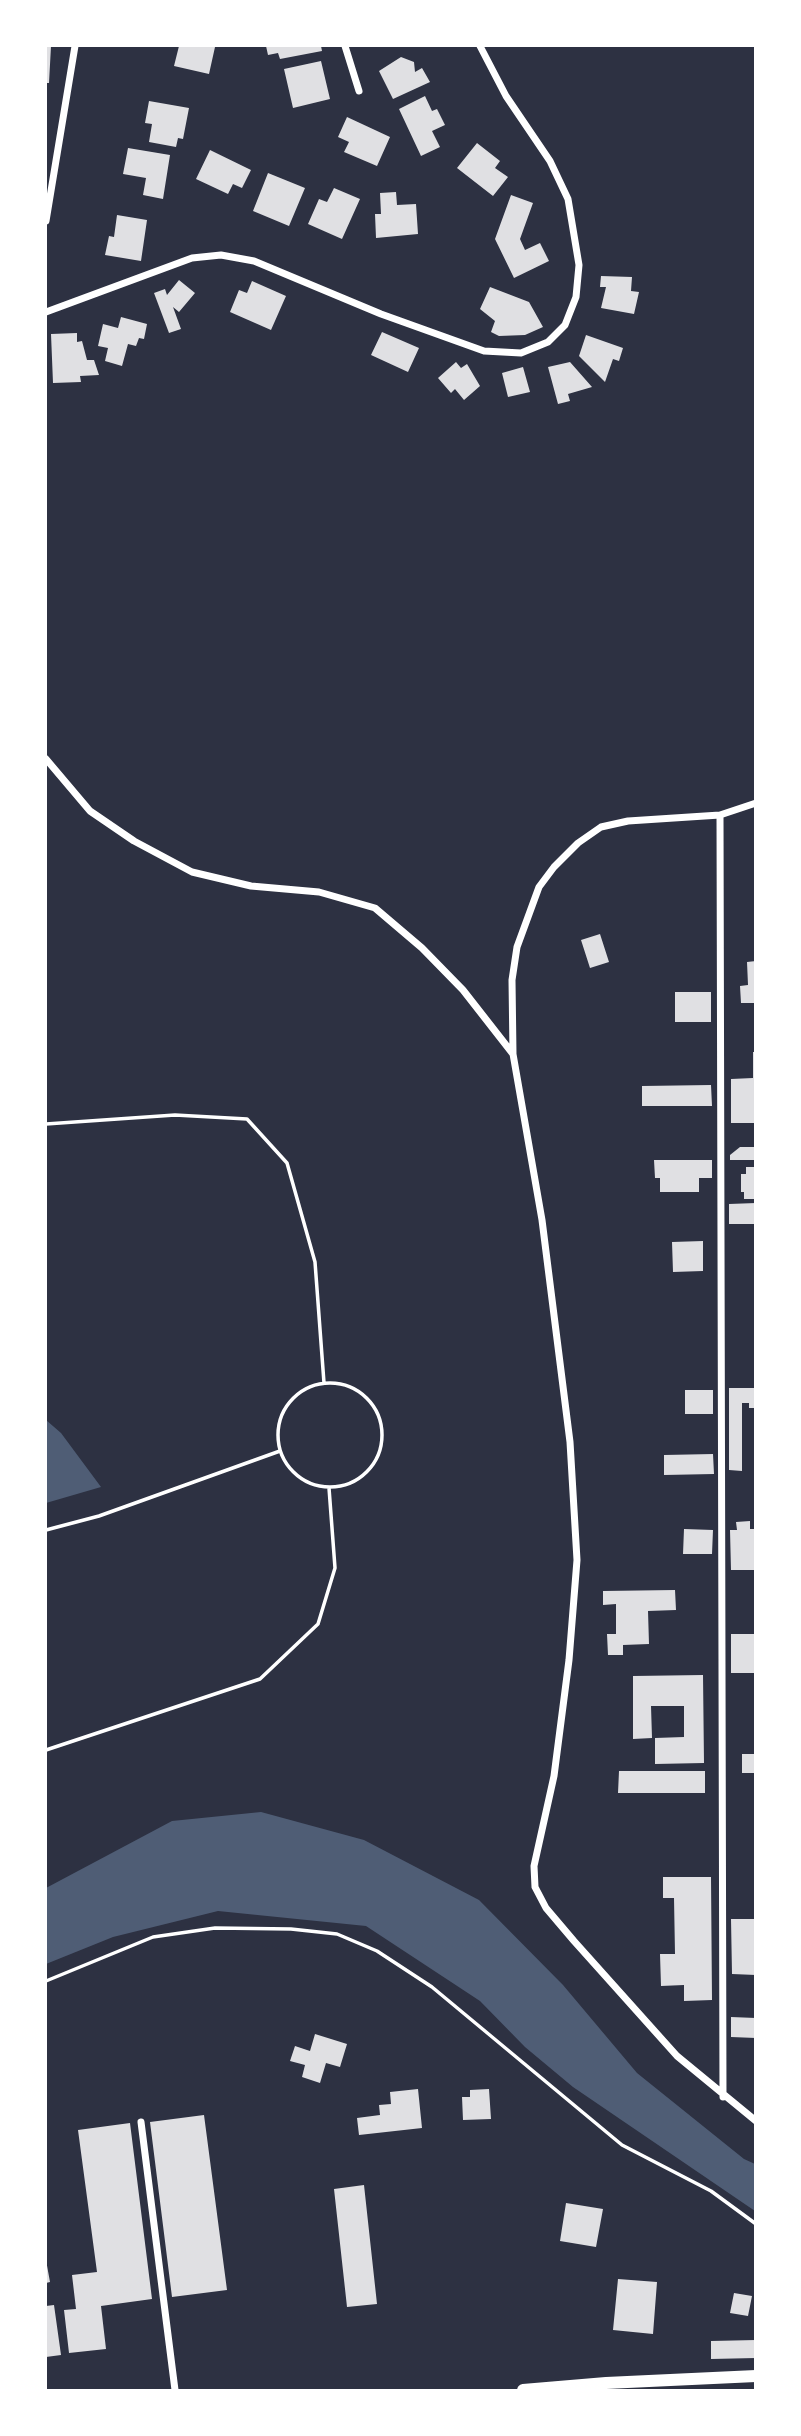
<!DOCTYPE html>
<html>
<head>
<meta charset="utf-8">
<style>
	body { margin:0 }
	#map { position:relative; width:801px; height:2436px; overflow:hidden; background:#2d3142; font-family:"Exo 2",sans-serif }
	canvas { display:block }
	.frame { position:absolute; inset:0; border:47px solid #fff; pointer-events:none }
</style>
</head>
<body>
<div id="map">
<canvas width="801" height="2436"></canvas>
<div class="frame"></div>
</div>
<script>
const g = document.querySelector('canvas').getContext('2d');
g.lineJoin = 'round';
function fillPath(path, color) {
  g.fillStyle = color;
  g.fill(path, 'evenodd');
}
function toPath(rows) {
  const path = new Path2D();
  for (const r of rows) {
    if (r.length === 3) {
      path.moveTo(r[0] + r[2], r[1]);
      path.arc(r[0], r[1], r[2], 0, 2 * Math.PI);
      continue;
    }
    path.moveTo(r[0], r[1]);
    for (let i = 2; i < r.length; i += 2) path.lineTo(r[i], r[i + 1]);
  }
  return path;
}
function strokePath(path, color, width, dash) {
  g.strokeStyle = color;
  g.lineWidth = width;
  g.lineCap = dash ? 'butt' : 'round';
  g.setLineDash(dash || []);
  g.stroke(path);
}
fillPath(toPath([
	[46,1420,61,1433,101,1487,46,1503],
	[261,1812,364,1840,479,1900,563,1985,637,2073,744,2159,755,2164,755,2211,573,2087,525,2047,480,2001,366,1926,218,1911,113,1937,46,1964,46,1888,172,1821]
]), '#4f5d75');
fillPath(toPath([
	[46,46,51,46,49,83,46,83],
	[179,46,215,47,209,74,174,66],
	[266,46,321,46,322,51,280,59,278,53,268,55],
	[401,57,414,62,415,72,422,68,430,82,393,99,379,71],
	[321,61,330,99,293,108,284,69],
	[425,96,432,111,437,109,445,125,432,131,440,147,421,156,399,109],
	[149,101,189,108,183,139,178,138,176,147,149,142,152,124,145,123],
	[347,117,390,137,377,166,344,152,349,142,338,137],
	[477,143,500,161,495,168,508,177,493,196,457,168],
	[128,148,170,155,163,199,143,195,146,178,123,174],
	[210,150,251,170,242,188,233,184,228,194,196,179],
	[268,173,305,188,289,226,253,211],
	[334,188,360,199,342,239,308,224,319,199,327,202],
	[396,192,397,205,416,204,418,234,376,238,375,214,381,214,380,193],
	[511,195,533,203,520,239,525,250,540,243,549,261,514,278,495,239],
	[117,215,147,220,141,261,105,255,109,236,114,237],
	[601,276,632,277,631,291,639,292,634,314,601,308,606,287,600,287],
	[179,280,195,293,179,312,173,307,181,329,169,333,154,293,165,289,167,295],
	[252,281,286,296,271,330,230,312,239,290,247,293],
	[490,287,529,302,543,327,525,335,499,336,491,332,495,321,480,309],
	[121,317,147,324,144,339,139,338,136,346,128,344,122,366,105,361,108,348,98,346,103,324,118,328],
	[382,332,419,348,408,372,371,355],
	[77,333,77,342,82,341,87,360,94,360,99,375,80,376,81,382,53,383,51,334],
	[586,335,623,348,619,361,613,359,605,382,579,356],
	[456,362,461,368,467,364,480,386,464,400,455,389,451,393,438,378],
	[570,362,592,387,568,394,570,401,558,404,548,367],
	[523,367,530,392,508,397,502,373],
	[600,934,609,962,590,968,581,940],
	[756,961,756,1003,741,1003,740,986,748,985,747,962],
	[675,992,711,992,711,1022,675,1022],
	[753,1052,756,1052,756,1123,731,1123,731,1079,753,1078],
	[711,1085,712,1106,642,1106,642,1086],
	[740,1147,756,1147,756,1160,730,1160,730,1155],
	[654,1160,712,1160,712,1178,699,1178,699,1192,660,1192,660,1178,655,1178],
	[746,1167,756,1167,756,1199,744,1199,744,1192,741,1192,741,1174,746,1174],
	[756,1203,756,1224,729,1224,729,1204],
	[703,1241,703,1271,673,1272,672,1242],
	[729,1388,756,1388,756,1408,749,1408,749,1403,742,1403,742,1471,729,1470],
	[685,1390,713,1390,713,1414,685,1414],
	[713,1454,714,1474,664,1475,664,1455],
	[750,1521,750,1529,755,1529,756,1570,731,1570,730,1530,737,1530,736,1522],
	[684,1529,713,1530,712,1554,683,1554],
	[675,1590,676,1610,648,1611,649,1644,623,1645,623,1655,608,1655,607,1634,616,1634,616,1604,603,1605,603,1591],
	[731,1634,756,1634,756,1673,731,1673],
	[703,1675,704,1763,655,1764,655,1738,684,1737,684,1706,651,1706,652,1738,633,1739,633,1676],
	[742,1754,756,1754,756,1773,742,1773],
	[619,1771,705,1771,705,1793,618,1793],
	[663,1877,711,1877,712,2000,684,2001,684,1985,661,1986,660,1954,675,1954,674,1898,663,1898],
	[731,1919,756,1919,756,1975,732,1974],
	[731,2017,756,2018,756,2038,731,2037],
	[315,2034,347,2044,340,2067,326,2063,320,2083,302,2077,305,2065,290,2061,295,2046,310,2051],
	[418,2089,422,2128,359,2135,357,2118,380,2115,379,2105,391,2104,390,2092],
	[489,2089,491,2119,463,2120,462,2097,470,2097,470,2090],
	[204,2115,227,2290,172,2297,150,2122],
	[130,2123,152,2299,101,2306,106,2349,69,2353,64,2310,76,2309,72,2275,97,2272,78,2130],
	[364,2185,377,2304,347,2307,334,2189],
	[566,2203,603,2209,596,2247,560,2241],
	[46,2260,50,2282,46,2283],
	[618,2279,657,2282,653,2334,613,2330],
	[734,2293,752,2296,748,2316,730,2313],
	[54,2305,61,2355,46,2357,46,2306],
	[756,2340,756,2358,711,2359,711,2341]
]), '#e0e0e3');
strokePath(toPath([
	[46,1124,175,1115,247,1119,287,1163,315,1262,324,1383],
	[330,1435,52],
	[46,1530,99,1516,280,1451],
	[46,1750,260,1679,318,1624,335,1568,329,1488],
	[46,1981,153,1937,215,1928,291,1929,337,1934,377,1951,432,1987,622,2145,711,2191,756,2224]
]), '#fff', 3.5);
strokePath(toPath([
	[345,46,359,91],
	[46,221,75,46],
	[46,312,192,258,221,255,254,261,381,314,484,351,521,353,548,342,565,325,576,297,579,265,568,199,550,161,506,96,480,46],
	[46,759,90,811,134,841,192,872,251,886,319,892,375,908,422,948,463,990,513,1054,542,1220,570,1442,577,1560,569,1660,554,1776,534,1866,535,1887,546,1908,574,1941,677,2056,756,2121],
	[720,815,723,2097],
	[513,1054,512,980,517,947,539,887,554,867,578,843,601,827,628,821,720,815,756,803],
	[141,2122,175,2390]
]), '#fff', 7);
strokePath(toPath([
	[523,2390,606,2383,756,2376]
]), '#fff', 12);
</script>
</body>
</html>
